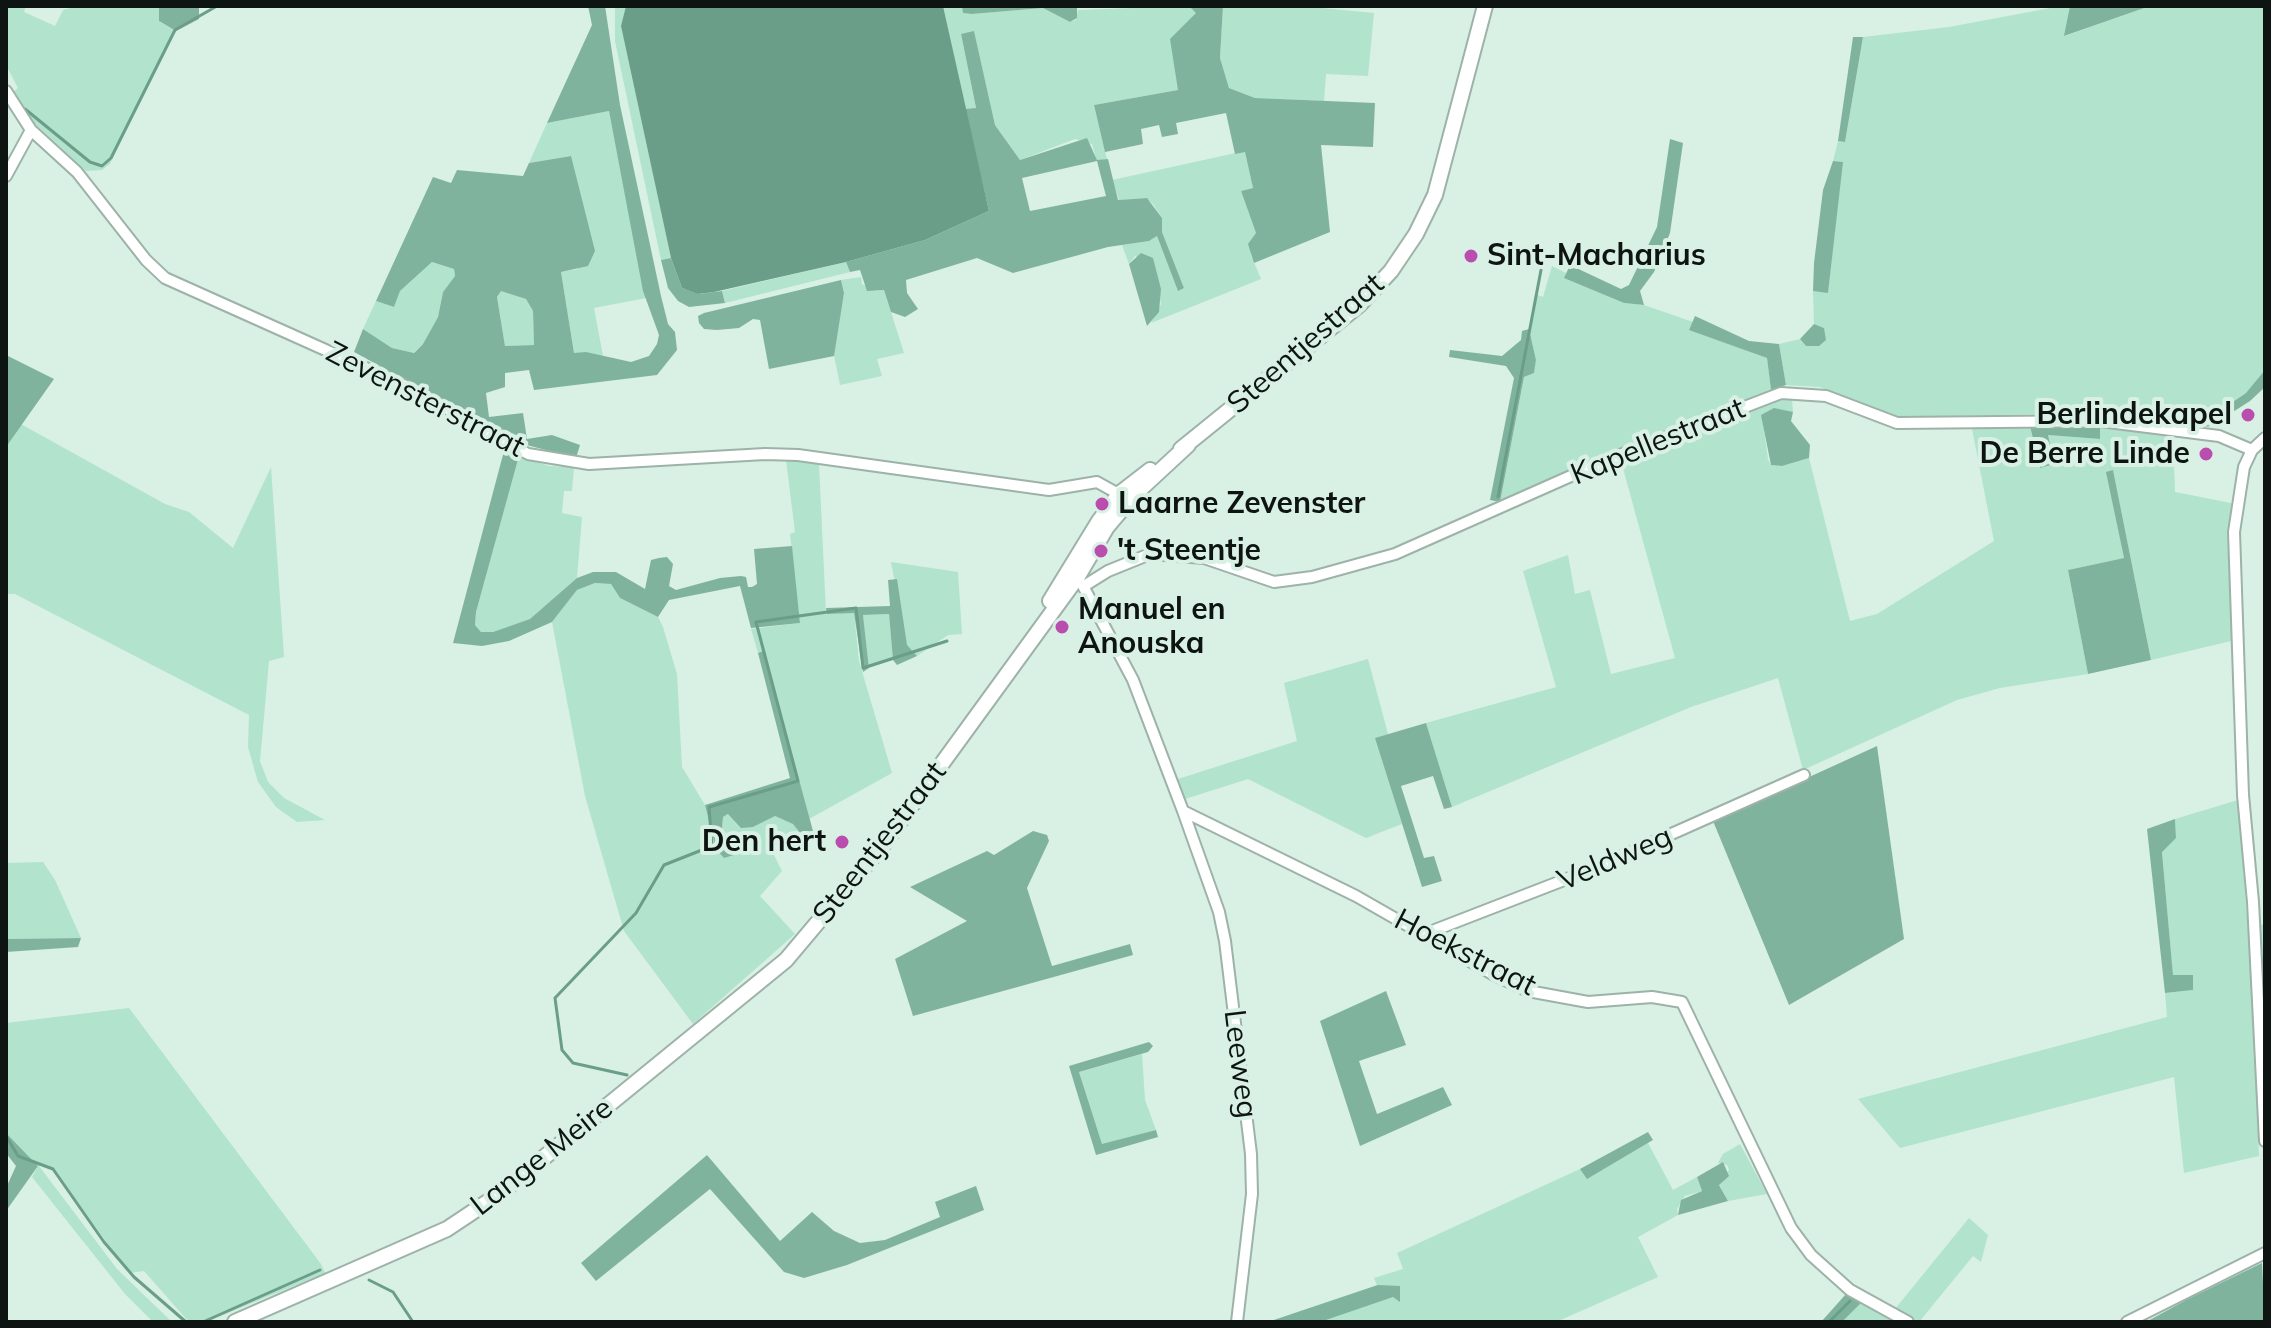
<!DOCTYPE html>
<html>
<head>
<meta charset="utf-8">
<style>
	body { margin:0 }
	#map { position:relative; width:2271px; height:1328px; overflow:hidden; background:#d9f0e5; font-family:Mulish,sans-serif }
	canvas { display:block }
	.frame { position:absolute; inset:0; border:8px solid #0d1411; pointer-events:none }
</style>
</head>
<body>
<div id="map">
<canvas width="2271" height="1328"></canvas>
<div class="frame"></div>
</div>
<script>
const g = document.querySelector('canvas').getContext('2d');
g.lineJoin = 'round';
function fillPath(path, color) {
  g.fillStyle = color;
  g.fill(path, 'evenodd');
}
function toPath(rows) {
  const path = new Path2D();
  for (const r of rows) {
    path.moveTo(r[0], r[1]);
    for (let i = 2; i < r.length; i += 2) path.lineTo(r[i], r[i + 1]);
  }
  return path;
}
function strokePath(path, color, width, dash) {
  g.strokeStyle = color;
  g.lineWidth = width;
  g.lineCap = dash ? 'butt' : 'round';
  g.setLineDash(dash || []);
  g.stroke(path);
}
function write(font, color, halo, rows, align = 'center') {
  g.font = font + ' Mulish,sans-serif';
  g.lineWidth = 8;
  g.setLineDash([]);
  g.textBaseline = 'middle';
  g.strokeStyle = halo;
  g.fillStyle = color;
  for (const [text, x, y, turn = 0] of rows) {
    g.save();
    g.translate(x, y);
    g.rotate((+turn || 0) * Math.PI / 180);
    g.textAlign = isNaN(turn) ? turn : align;
    if (halo) g.strokeText(text, 0, 0);
    g.fillText(text, 0, 0);
    g.restore();
  }
}
fillPath(toPath([
	[6,6,26,6,24,12,55,26,63,10,78,6,159,6,160,22,176,31,162,54,110,164,102,170,86,171,33,122,11,94,18,88,6,65],
	[615,6,626,6,621,26,671,258,661,260,615,41],
	[943,6,962,6,964,13,972,14,1043,8,1070,22,1076,20,1078,10,1189,6,1197,13,1178,90,1094,105,1107,159,1097,161,1092,144,1075,139,1020,160,995,125,974,32,961,35,976,109,965,109],
	[1223,6,1301,6,1374,13,1368,76,1326,74,1324,101,1255,98,1229,88,1220,58],
	[2061,6,2070,6,2065,36,2150,6,2265,6,2265,370,2259,379,2246,393,2215,414,2197,420,2197,428,2095,413,1898,417,1820,387,1786,385,1779,344,1800,339,1806,346,1824,328,1814,324,1813,291,1828,292,1842,162,1833,161,1838,141,1845,142,1863,37,1949,27],
	[609,111,646,298,594,308,603,356,574,353,561,272,578,269,570,156,529,163,547,123],
	[1245,151,1253,188,1241,191,1256,233,1251,255,1261,279,1151,323,1161,304,1155,267,1135,256,1129,264,1122,245,1149,241,1157,236,1178,290,1184,288,1162,232,1162,218,1153,204,1146,198,1119,200,1112,180],
	[432,262,454,269,455,276,443,292,438,317,423,344,413,353,392,348,363,329,376,301,394,307,400,291],
	[846,262,850,272,725,303,722,291],
	[1552,266,1566,273,1565,278,1624,303,1644,305,1693,322,1689,329,1767,358,1771,390,1500,502,1524,377,1534,373,1536,360,1529,329,1535,294,1543,297],
	[861,277,862,284,875,291,884,290,904,353,877,359,882,376,840,385,833,351,844,293,841,280],
	[501,290,526,299,533,311,534,345,505,346,497,297],
	[1786,397,1792,399,1793,412,1762,415,1768,459,1771,465,1782,466,1809,458,1850,621,1877,614,1994,541,1972,429,2030,426,2040,468,2048,435,2099,439,2100,427,2173,436,2175,492,2231,503,2231,641,2151,660,2113,471,2107,473,2124,558,2068,570,2088,674,2000,688,1957,700,1803,770,1778,678,1691,707,1452,807,1426,723,1556,687,1523,571,1568,555,1575,594,1590,590,1611,674,1675,658,1621,461],
	[19,423,165,504,189,512,233,548,271,467,284,657,269,661,260,761,268,782,284,798,325,820,297,822,276,807,258,782,248,747,249,715,15,594,6,594,6,447],
	[519,456,549,466,574,467,572,491,564,491,562,513,582,517,577,578,531,619,493,632,481,632,475,625,476,612],
	[786,460,819,464,826,614,854,612,859,661,892,773,809,819,764,652,758,653,751,629,800,623,790,534,795,532],
	[891,562,958,572,962,634,948,635,917,656,907,646],
	[595,583,611,584,620,598,658,617,663,627,677,674,682,767,705,805,716,849,739,849,722,829,723,817,729,814,753,827,775,816,794,824,801,834,771,849,782,871,760,896,795,934,693,1024,624,931,585,796,552,622,577,590],
	[889,614,893,660,869,668,863,615],
	[1368,659,1388,734,1376,739,1402,824,1366,838,1248,779,1185,799,1178,779,1297,741,1284,683],
	[2238,800,2252,979,2259,1156,2184,1173,2174,1077,1900,1148,1858,1099,2167,1017,2165,993,2193,990,2193,975,2173,976,2162,851,2176,838,2175,819],
	[43,862,55,880,81,938,8,939,6,863],
	[2265,924,2265,1039,2260,925],
	[129,1008,321,1264,325,1273,206,1322,189,1322,144,1271,129,1273,55,1171,47,1165,39,1166,117,1269,172,1322,153,1322,125,1294,32,1177,38,1166,6,1133,6,1023],
	[1142,1054,1145,1100,1156,1130,1102,1145,1079,1072],
	[1648,1143,1673,1190,1697,1177,1702,1191,1685,1196,1677,1209,1678,1215,1638,1237,1658,1277,1556,1322,1268,1322,1377,1285,1374,1278,1403,1269,1397,1253,1580,1169,1588,1178],
	[1740,1144,1767,1194,1728,1201,1719,1184,1729,1170,1727,1165,1718,1163,1723,1154],
	[1969,1218,1988,1235,1981,1262,1973,1256,1919,1322,1895,1309],
	[1861,1303,1896,1322,1842,1322]
]), '#b1e3cd');
fillPath(toPath([
	[159,6,199,6,199,19,176,31,159,21],
	[588,6,605,6,620,105,661,296,668,324,675,332,677,350,657,375,534,390,529,370,505,373,505,387,486,393,489,417,523,413,527,439,552,435,580,445,576,458,523,444,354,352,363,329,392,348,414,353,423,344,438,317,443,292,455,276,454,269,432,262,400,291,394,307,376,301,433,177,451,183,457,170,523,176,529,163,571,156,595,251,588,266,561,272,574,353,586,352,631,362,649,356,657,344,659,335,643,291,609,111,547,123,592,25],
	[501,291,526,299,533,311,534,345,505,346,497,297],
	[962,6,1077,6,1077,18,1070,22,1043,8,972,14,963,13],
	[1189,6,1223,6,1220,58,1229,88,1255,98,1375,103,1373,147,1321,145,1330,232,1254,263,1248,244,1256,233,1241,191,1253,188,1245,152,1235,154,1226,113,1176,123,1178,134,1162,137,1159,125,1141,129,1143,144,1105,152,1094,105,1178,90,1170,39,1196,13],
	[2070,6,2105,8,2150,6,2064,36],
	[974,31,995,125,1020,160,1087,138,1097,160,1108,159,1118,200,1147,198,1162,218,1162,232,1184,288,1178,291,1157,236,1149,241,1108,247,1013,273,977,258,906,280,907,293,918,309,905,317,891,312,884,290,867,291,860,270,850,272,846,262,925,240,989,211,965,109,976,108,961,34],
	[1097,161,1106,196,1030,211,1022,178],
	[1853,37,1863,37,1845,142,1838,141],
	[1670,139,1683,143,1670,233,1654,272,1640,291,1644,305,1624,303,1564,278,1570,265,1621,289,1629,285,1657,227],
	[1833,161,1843,162,1828,293,1813,291,1814,263,1823,190],
	[1141,253,1153,258,1161,289,1159,312,1147,326,1129,264],
	[671,258,682,288,699,294,722,291,725,303,689,307,678,301,668,288,661,260],
	[841,280,844,293,834,356,769,369,760,320,753,319,739,328,717,330,704,329,699,323,698,316,704,313],
	[1695,316,1749,341,1779,344,1786,385,1771,390,1767,358,1689,330],
	[1814,324,1824,328,1826,340,1819,346,1806,346,1800,339],
	[1529,329,1536,360,1534,373,1524,377,1500,502,1490,500,1514,378,1506,366,1449,357,1450,350,1502,356,1521,340,1522,331],
	[6,355,54,379,6,447],
	[2265,370,2265,387,2250,401,2211,426,2197,428,2196,420,2215,414,2246,393],
	[1774,408,1793,412,1791,421,1810,445,1809,458,1782,466,1771,465,1761,415],
	[2030,426,2100,427,2100,439,2048,435,2054,464,2040,468],
	[504,451,519,456,476,612,475,625,481,632,493,632,530,619,577,578,593,572,616,572,645,589,651,560,659,558,667,557,673,564,669,586,676,590,720,578,741,576,746,577,748,587,752,587,757,584,754,549,792,546,800,623,751,628,740,586,669,600,658,617,620,598,611,584,595,583,577,590,552,622,509,641,482,646,453,643],
	[2113,470,2151,660,2088,674,2068,570,2124,558,2106,472],
	[897,579,907,645,917,656,897,665,893,660,889,614,863,615,869,668,863,672,854,613,827,614,826,608,890,606,888,580],
	[764,651,813,831,801,834,793,824,775,816,753,827,741,828,728,814,723,817,722,829,740,853,724,858,716,849,705,805,790,778,758,653],
	[1426,723,1452,807,1444,809,1433,776,1401,786,1424,858,1434,856,1442,881,1422,887,1375,738],
	[1877,746,1904,939,1789,1005,1713,821],
	[2175,819,2176,838,2162,852,2173,975,2193,975,2193,990,2165,993,2147,829],
	[1033,831,1047,835,1049,841,1027,888,1052,966,1130,944,1133,955,913,1016,895,959,967,921,910,887,987,851,994,855],
	[6,907,8,939,81,938,78,947,6,952],
	[1386,991,1406,1045,1359,1061,1377,1114,1443,1087,1452,1105,1360,1146,1320,1021],
	[1149,1042,1153,1046,1148,1052,1079,1072,1102,1144,1156,1130,1158,1137,1096,1155,1069,1066],
	[1648,1132,1653,1140,1587,1179,1580,1169],
	[6,1133,38,1166,6,1211,6,1188,16,1166,6,1153],
	[707,1155,780,1241,812,1212,834,1231,860,1243,885,1240,940,1217,935,1202,976,1186,984,1210,847,1265,804,1278,784,1272,710,1189,596,1281,581,1263],
	[1723,1162,1729,1176,1719,1185,1728,1201,1678,1215,1681,1200,1702,1191,1697,1177],
	[2262,1263,2265,1322,2146,1322,2188,1299],
	[1378,1285,1400,1286,1400,1302,1393,1297,1320,1322,1268,1322],
	[1846,1294,1861,1303,1842,1322,1821,1322]
]), '#80b39d');
fillPath(toPath([
	[626,6,943,6,989,211,925,240,846,262,714,292,698,294,682,288,671,258,621,26]
]), '#6b9e88');
strokePath(toPath([
	[25,109,90,162,102,166,111,158,175,30,217,6],
	[1498,497,1541,270],
	[627,1075,573,1063,562,1050,555,998,636,913,664,865,712,846,709,807,798,781,756,622,856,608,863,668,947,641],
	[6,1136,18,1156,53,1169,104,1242,134,1277,186,1322],
	[369,1280,393,1292,413,1322],
	[203,1322,320,1270],
	[1829,1322,1850,1301]
]), '#6b9e88', 3);
const street = toPath([
	[6,91,31,130,77,172,146,260,165,278,408,387,528,454,589,464,765,454,798,455,1049,490,1097,482,1124,497],
	[6,176,31,130],
	[2265,438,2252,450,2244,467,2234,532,2243,795,2253,902,2265,1141],
	[1082,584,1133,680,1183,811,1356,896,1494,975,1528,991,1588,1002,1652,997,1682,1002,1791,1228,1811,1255,1850,1290,1908,1322],
	[1084,586,1108,571,1150,554,1204,558,1274,582,1312,577,1395,554,1607,460,1781,393,1826,396,1897,423,2100,421,2219,436,2252,450],
	[1183,811,1219,912,1225,941,1251,1154,1252,1194,1237,1322],
	[1422,935,1595,868,1804,775],
	[2127,1322,2265,1253]
]);
const secondary = toPath([
	[1181,449,1359,305,1391,271,1416,234,1435,195,1485,6],
	[1050,601,1099,521,1119,494,1150,470],
	[235,1322,447,1229,498,1195,786,960,882,846,1077,578,1107,527,1134,495,1188,445]
]);
strokePath(street, '#9db2a8', 14);
strokePath(secondary, '#9db2a8', 18);
strokePath(street, '#fff', 10);
strokePath(secondary, '#fff', 14);
for (const [x, y, r, color] of [
	[1471,256,8,"#ba4eae"],
	[2248,415,8,"#ba4eae"],
	[2206,454,8,"#ba4eae"],
	[1102,504,8,"#ba4eae"],
	[1101,551,8,"#ba4eae"],
	[1062,627,8,"#ba4eae"],
	[842,842,8,"#ba4eae"]
]) {
  const dot = new Path2D();
  dot.arc(x, y, r, 0, 2 * Math.PI);
  g.fillStyle = color;
  g.fill(dot);
  strokePath(dot, '#d9f0e5', 3);
}
write('bold 30px', '#0d1411', '#d9f0e5', [
	["Sint-Macharius",1487,256],
	["Berlindekapel",2232,415,"right"],
	["De Berre Linde",2190,454,"right"],
	["Laarne Zevenster",1118,504],
	["'t Steentje",1117,551],
	["Manuel en",1078,610],
	["Anouska",1078,644],
	["Den hert",826,842,"right"]
], 'left');
write('30px', '#0d1411', '#d9f0e5', [
	["Steentjestraat",1306,344,-41],
	["Zevensterstraat",425,400,27],
	["Kapellestraat",1658,442,-22],
	["Steentjestraat",880,843,-52],
	["Veldweg",1615,859,-23],
	["Hoekstraat",1465,953,27],
	["Leeweg",1240,1064,83],
	["Lange Meire",542,1157,-38]
]);
</script>
</body>
</html>
